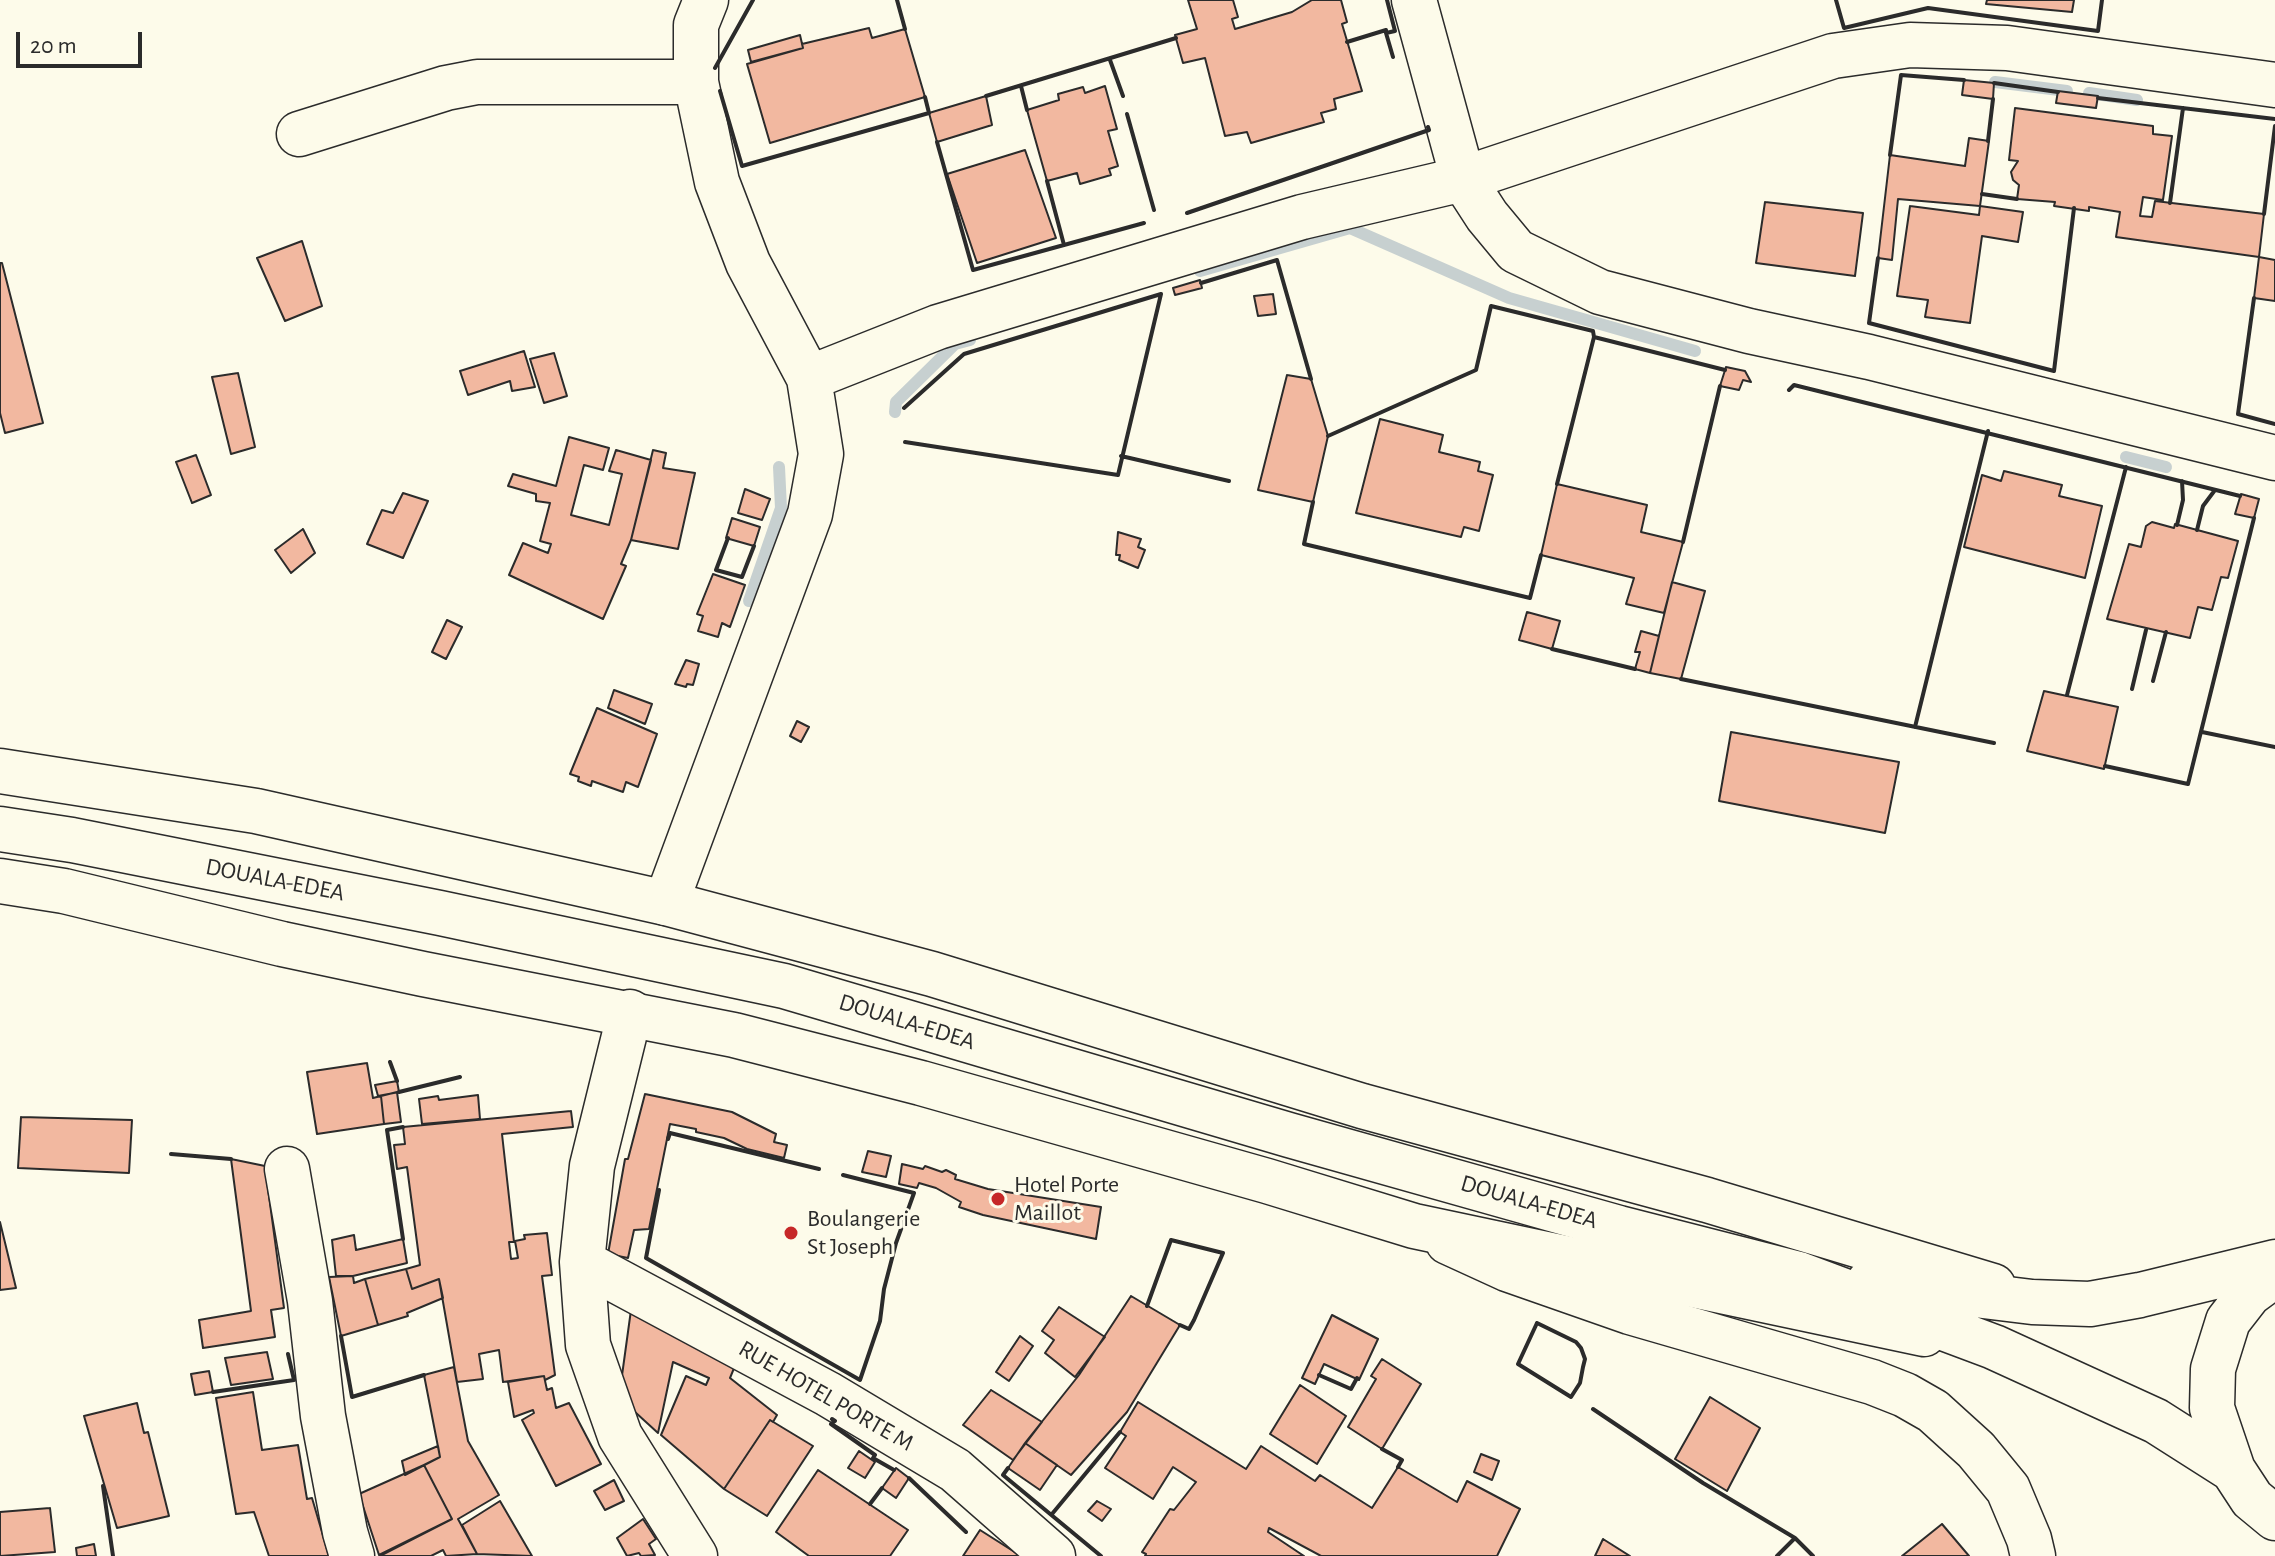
<!DOCTYPE html>
<html>
<head>
<meta charset="utf-8">
<style>
	body { margin:0 }
	#map { position:relative; width:2275px; height:1556px; overflow:hidden; background:#fdfbea; font-family:"Alegreya Sans",sans-serif }
	canvas { display:block }
	.scale { position:absolute; left:16px; top:32px; width:126px; height:36px; box-sizing:border-box; border:4px solid #2b2b2b; border-top:0; padding-left:10px; font-size:24px; line-height:28px; white-space:nowrap; color:#2b2b2b; -webkit-text-stroke:6px #fdfbea; paint-order:stroke }
</style>
</head>
<body>
<div id="map">
<canvas width="2275" height="1556"></canvas>
<div class="scale">20 m</div>
</div>
<script>
const g = document.querySelector('canvas').getContext('2d');
g.lineJoin = 'round';
function toPath(rows) {
  const path = new Path2D();
  for (const r of rows) {
    path.moveTo(r[0], r[1]);
    for (let i = 2; i < r.length; i += 2) path.lineTo(r[i], r[i + 1]);
  }
  return path;
}
function strokePath(path, color, width, dash) {
  g.strokeStyle = color;
  g.lineWidth = width;
  g.lineCap = dash ? 'butt' : 'round';
  g.setLineDash(dash || []);
  g.stroke(path);
}
function fillPath(path, color) {
  g.fillStyle = color;
  g.fill(path, 'evenodd');
}
function write(font, color, halo, rows, align = 'center') {
  g.font = font + ' "Alegreya Sans",sans-serif';
  g.lineWidth = 6;
  g.setLineDash([]);
  g.textBaseline = 'middle';
  g.strokeStyle = halo;
  g.fillStyle = color;
  for (const [text, x, y, turn = 0] of rows) {
    g.save();
    g.translate(x, y);
    g.rotate((+turn || 0) * Math.PI / 180);
    g.textAlign = isNaN(turn) ? turn : align;
    if (halo) g.strokeText(text, 0, 0);
    g.fillText(text, 0, 0);
    g.restore();
  }
}
strokePath(toPath([
	[1995,82,2067,91],
	[2089,93,2137,100],
	[1200,271,1350,228,1509,298,1695,351],
	[895,412,896,402,955,344,970,340],
	[2126,457,2166,467],
	[749,601,781,508,779,467]
]), '#c7d0d0', 12);
const building = toPath([
	[1188,0,1233,0,1238,17,1232,19,1235,29,1292,12,1312,0,1341,0,1347,22,1342,24,1362,91,1334,99,1336,109,1321,113,1324,122,1251,143,1247,132,1225,136,1205,58,1183,63,1175,35,1197,29,1188,0],
	[1987,0,2074,0,2072,12,1986,4,1987,0],
	[869,28,872,38,905,29,925,97,770,143,747,64,803,48,802,44,869,28],
	[800,35,803,48,751,62,748,50,800,35],
	[1964,80,1994,83,1993,99,1962,95,1964,80],
	[1105,86,1117,129,1108,131,1118,166,1109,169,1111,175,1080,184,1077,173,1047,181,1027,110,1059,100,1058,94,1083,87,1085,93,1105,86],
	[2058,91,2098,96,2096,108,2056,103,2058,91],
	[986,96,992,125,937,142,929,113,986,96],
	[2015,108,2153,126,2153,134,2172,136,2163,200,2143,197,2140,216,2152,217,2155,201,2264,214,2259,257,2116,237,2120,212,2089,207,2089,211,2054,206,2055,202,2017,199,2019,185,2013,180,2011,172,2018,161,2009,160,2015,108],
	[1969,138,1989,141,1980,206,1898,199,1892,260,1878,258,1890,155,1965,166,1969,138],
	[1025,150,1056,238,977,263,947,174,1025,150],
	[1765,202,1863,213,1855,276,1756,263,1765,202],
	[1910,206,1979,215,1980,206,2023,212,2018,242,1982,236,1970,323,1925,317,1928,300,1897,296,1910,206],
	[302,241,322,306,285,321,257,258,302,241],
	[2259,257,2275,260,2275,301,2254,298,2259,257],
	[0,263,2,263,43,423,5,433,0,413,0,263],
	[1200,280,1202,288,1175,295,1173,288,1200,280],
	[1273,294,1276,314,1258,316,1254,296,1273,294],
	[524,351,535,387,512,391,510,381,468,395,460,371,524,351],
	[554,353,567,396,544,403,530,359,554,353],
	[1726,367,1745,371,1751,382,1743,380,1739,390,1720,386,1726,367],
	[238,373,255,447,231,454,212,377,238,373],
	[1287,375,1311,379,1328,436,1313,502,1258,490,1287,375],
	[1380,419,1443,435,1439,452,1480,462,1478,471,1493,475,1479,531,1464,527,1461,537,1356,513,1380,419],
	[569,437,609,448,603,470,584,465,571,515,609,525,622,474,609,471,616,450,651,460,631,540,621,564,626,566,603,619,509,575,523,543,548,553,551,544,540,541,550,503,536,501,536,494,508,486,513,474,556,486,569,437],
	[653,450,666,453,663,468,695,473,678,549,631,540,653,450],
	[196,455,211,495,192,503,176,462,196,455],
	[2004,471,2062,485,2059,496,2102,506,2085,578,1964,547,1982,475,2001,481,2004,471],
	[1557,484,1647,505,1641,532,1683,542,1664,613,1626,604,1634,578,1541,555,1557,484],
	[745,489,770,499,762,520,738,513,745,489],
	[403,493,428,501,403,558,367,544,382,510,393,513,403,493],
	[2241,494,2259,499,2254,518,2235,514,2241,494],
	[732,518,760,527,754,546,726,538,732,518],
	[2152,522,2174,528,2175,524,2238,541,2228,578,2221,577,2212,610,2198,607,2190,638,2107,619,2129,544,2141,547,2146,526,2152,522],
	[303,529,315,553,291,573,275,550,303,529],
	[1118,532,1141,539,1138,547,1145,550,1138,568,1119,560,1120,555,1116,555,1118,532],
	[713,574,745,585,730,627,722,623,718,637,698,631,703,616,697,614,713,574],
	[1672,582,1705,591,1681,679,1650,673,1672,582],
	[1527,612,1560,621,1552,649,1519,640,1527,612],
	[447,620,462,627,446,659,432,652,447,620],
	[1641,631,1659,636,1650,673,1635,669,1640,652,1635,652,1641,631],
	[686,660,699,664,693,685,687,684,686,687,675,684,686,660],
	[614,690,652,704,645,724,608,708,614,690],
	[2044,691,2118,707,2104,769,2027,751,2044,691],
	[597,708,657,734,638,787,626,782,623,792,592,781,591,786,578,781,579,777,570,774,597,708],
	[797,721,809,727,801,742,790,736,797,721],
	[1731,732,1899,762,1885,833,1719,801,1731,732],
	[367,1063,373,1098,381,1096,384,1124,317,1134,307,1072,367,1063],
	[397,1081,399,1092,378,1096,375,1085,397,1081],
	[397,1092,401,1122,384,1124,381,1096,397,1092],
	[645,1094,732,1112,776,1134,774,1142,787,1145,784,1158,747,1149,724,1138,696,1132,696,1129,670,1124,649,1229,634,1230,628,1258,608,1254,625,1159,628,1159,645,1094],
	[478,1095,480,1119,422,1124,419,1099,438,1096,439,1100,478,1095],
	[571,1111,573,1127,502,1134,514,1242,509,1242,511,1259,518,1258,515,1241,525,1239,524,1235,547,1233,552,1275,542,1276,555,1375,545,1380,544,1376,503,1382,499,1350,479,1354,483,1379,457,1382,439,1279,412,1289,406,1269,420,1265,407,1167,397,1169,394,1145,405,1144,403,1127,571,1111],
	[21,1117,132,1120,129,1173,18,1168,21,1117],
	[868,1151,891,1156,886,1177,862,1172,868,1151],
	[231,1159,265,1166,284,1308,271,1310,275,1337,203,1348,199,1320,251,1311,231,1159],
	[902,1164,923,1169,925,1166,942,1172,946,1170,956,1175,955,1179,988,1189,1101,1207,1096,1239,983,1215,959,1207,961,1202,936,1188,919,1183,917,1188,899,1184,902,1164],
	[0,1222,16,1288,0,1290,0,1222],
	[354,1235,356,1250,403,1239,407,1263,353,1276,336,1276,332,1240,354,1235],
	[406,1269,412,1289,439,1279,443,1298,407,1313,408,1316,378,1325,365,1279,406,1269],
	[353,1276,354,1283,365,1279,378,1325,341,1336,329,1277,353,1276],
	[1131,1296,1180,1325,1127,1412,1071,1475,1025,1443,1079,1375,1131,1296],
	[1059,1307,1105,1337,1075,1377,1045,1353,1054,1340,1042,1331,1059,1307],
	[631,1310,739,1356,730,1378,777,1415,773,1422,770,1420,724,1489,661,1435,686,1376,706,1385,709,1378,673,1362,658,1433,635,1412,620,1390,631,1310],
	[1332,1315,1378,1339,1359,1380,1324,1364,1315,1384,1302,1378,1332,1315],
	[1020,1336,1033,1346,1009,1381,996,1372,1020,1336],
	[267,1352,273,1379,231,1385,225,1358,267,1352],
	[1382,1359,1421,1384,1382,1449,1348,1427,1376,1379,1371,1376,1382,1359],
	[454,1367,468,1441,499,1495,458,1519,477,1554,446,1556,443,1550,431,1556,380,1556,452,1519,424,1465,440,1457,424,1375,454,1367],
	[209,1371,213,1392,195,1395,191,1374,209,1371],
	[544,1376,547,1390,552,1388,556,1408,569,1403,601,1464,556,1486,522,1420,534,1413,533,1410,514,1417,508,1382,544,1376],
	[1300,1385,1346,1416,1317,1464,1270,1434,1300,1385],
	[991,1390,1042,1422,1013,1460,963,1425,991,1390],
	[253,1392,262,1450,298,1445,307,1499,312,1498,329,1556,269,1556,254,1512,236,1514,216,1398,253,1392],
	[1710,1397,1760,1428,1727,1491,1675,1459,1710,1397],
	[1138,1402,1246,1469,1261,1446,1315,1481,1320,1475,1372,1508,1398,1467,1457,1502,1467,1481,1520,1509,1497,1556,1321,1556,1269,1528,1268,1532,1304,1556,1145,1556,1146,1554,1142,1552,1170,1509,1174,1510,1196,1482,1173,1467,1153,1499,1105,1468,1126,1436,1120,1432,1138,1402],
	[137,1403,144,1433,148,1432,169,1516,117,1528,84,1416,137,1403],
	[770,1420,813,1446,767,1516,724,1489,770,1420],
	[1025,1443,1057,1465,1040,1490,1008,1468,1025,1443],
	[438,1446,440,1457,405,1475,402,1461,438,1446],
	[859,1451,875,1462,865,1478,848,1468,859,1451],
	[1481,1454,1499,1461,1492,1480,1474,1472,1481,1454],
	[424,1465,452,1519,379,1555,359,1494,424,1465],
	[896,1468,909,1478,896,1498,882,1488,896,1468],
	[818,1470,908,1530,890,1556,809,1556,776,1532,818,1470],
	[614,1480,624,1501,605,1510,594,1491,614,1480],
	[500,1501,532,1556,477,1554,462,1525,500,1501],
	[1097,1501,1111,1509,1102,1521,1088,1511,1097,1501],
	[50,1508,55,1552,0,1556,0,1512,50,1508],
	[643,1519,656,1539,649,1544,655,1555,641,1556,639,1553,627,1556,617,1538,643,1519],
	[1942,1524,1969,1556,1902,1556,1942,1524],
	[980,1530,1021,1556,963,1556,980,1530],
	[1603,1539,1630,1556,1595,1556,1603,1539],
	[94,1544,96,1556,77,1556,76,1548,94,1544]
]);
fillPath(building, '#f2b8a0');
strokePath(building, '#2b2b2b', 2);
const minor = toPath([
	[1414,0,1463,179,1487,216,1516,251,1600,292,1749,331,1869,357,2275,458],
	[299,134,446,88,477,82,696,82,696,25,706,0],
	[809,378,938,327,1302,217,1463,179,1833,56,1910,45,2007,48,2275,85],
	[666,903,810,514,821,454,809,378,748,263,717,182,696,82],
	[630,1012,592,1166,582,1262,588,1345,620,1436,695,1556],
	[287,1169,310,1301,323,1416,345,1532,352,1556],
	[1448,1242,1507,1269,1630,1312,1872,1382,1905,1395,1933,1411,1976,1450,2008,1489,2029,1539,2033,1556],
	[582,1262,828,1394,955,1470,1053,1556]
]);
const major = toPath([
	[0,771,256,811,666,903,932,974,1362,1106,1707,1200,1993,1286],
	[0,881,64,891,282,944,423,974,734,1035,921,1083,1267,1181,1414,1226,1924,1334]
]);
const highway = toPath([
	[0,829,72,840,440,913,784,986,1289,1135,1619,1228,1799,1274,1994,1347,2156,1421,2233,1470],
	[2275,1275,2249,1294,2228,1321,2213,1369,2212,1408,2233,1470,2252,1499,2275,1518],
	[1869,1282,2032,1302,2090,1304,2140,1295,2275,1262]
]);
strokePath(minor, '#2b2b2b', 47);
strokePath(major, '#2b2b2b', 47);
strokePath(highway, '#2b2b2b', 47);
strokePath(minor, '#fdfbea', 44);
strokePath(major, '#fdfbea', 44);
strokePath(highway, '#fdfbea', 44);
strokePath(toPath([
	[897,0,905,29],
	[1836,0,1844,28,1928,8,2098,31,2102,0],
	[1386,33,1393,57],
	[1347,42,1386,30,1386,33,1395,31,1387,0],
	[1110,60,1123,96],
	[715,68,753,0],
	[1994,83,2058,92],
	[1021,86,1027,110],
	[720,91,742,166,929,113,925,97],
	[986,96,1176,38],
	[2098,98,2275,119],
	[1127,114,1154,210],
	[1988,141,1993,99],
	[937,142,973,270,1144,223],
	[1890,155,1901,75,1964,80],
	[1047,181,1064,245],
	[1982,194,2017,199],
	[2170,203,2183,108],
	[1187,213,1429,130,1428,127],
	[2264,214,2275,126],
	[1878,258,1869,323,2054,371,2074,208],
	[1201,283,1277,260,1311,379],
	[2254,298,2238,414,2275,424],
	[1789,390,1794,385,2240,496],
	[904,408,964,354,1161,294],
	[1328,436,1476,370,1491,306,1593,331,1594,337,1725,370],
	[905,442,1118,475,1161,294],
	[1121,456,1229,481],
	[1557,484,1594,337],
	[1313,502,1304,544,1530,598,1541,555],
	[2177,525,2183,500,2182,481],
	[2197,530,2203,506,2215,490],
	[728,538,716,570,742,577,754,546],
	[1683,542,1720,386],
	[1552,649,1635,669],
	[1681,679,1994,743],
	[2153,681,2166,632],
	[2132,689,2146,630],
	[2067,695,2126,467],
	[1915,727,1988,431],
	[2202,732,2275,747],
	[2105,766,2188,784,2254,518],
	[390,1062,397,1081],
	[399,1092,460,1077],
	[668,1139,670,1133,819,1169],
	[171,1154,231,1159],
	[659,1190,646,1258,860,1380,880,1321,884,1289,896,1243,914,1193,843,1175],
	[403,1239,387,1130,403,1127],
	[1147,1306,1171,1240,1223,1253,1194,1320,1189,1329,1180,1325],
	[1537,1323,1576,1342,1581,1348,1585,1359,1583,1367,1580,1383,1571,1397,1518,1364,1537,1323],
	[341,1336,352,1397,424,1375],
	[1319,1375,1351,1389,1357,1378],
	[213,1392,294,1380,288,1354],
	[1593,1409,1703,1483,1795,1538,1813,1556],
	[832,1419,835,1421,831,1424,875,1455,873,1458,894,1470],
	[1382,1449,1402,1460,1398,1467],
	[1008,1468,1003,1475,1101,1556],
	[909,1478,966,1532],
	[103,1486,113,1556],
	[870,1504,882,1488],
	[1052,1514,1120,1432],
	[1777,1556,1795,1538]
]), '#2b2b2b', 4);
for (const [x, y, r, color] of [
	[998,1199,8,"#c62828"],
	[791,1233,8,"#c62828"]
]) {
  const dot = new Path2D();
  dot.arc(x, y, r, 0, 2 * Math.PI);
  g.fillStyle = color;
  g.fill(dot);
  strokePath(dot, '#fdfbea', 3);
}
write('24px', '#2b2b2b', '#fdfbea', [
	["DOUALA-EDEA",275,880,11],
	["DOUALA-EDEA",907,1022,17],
	["DOUALA-EDEA",1529,1202,16],
	["RUE HOTEL PORTE M",826,1396,30]
]);
write('24px', '#2b2b2b', '#fdfbea', [
	["Hotel Porte",1014,1185],
	["Maillot",1014,1213],
	["Boulangerie",807,1219],
	["St Joseph",807,1247]
], 'left');
</script>
</body>
</html>
